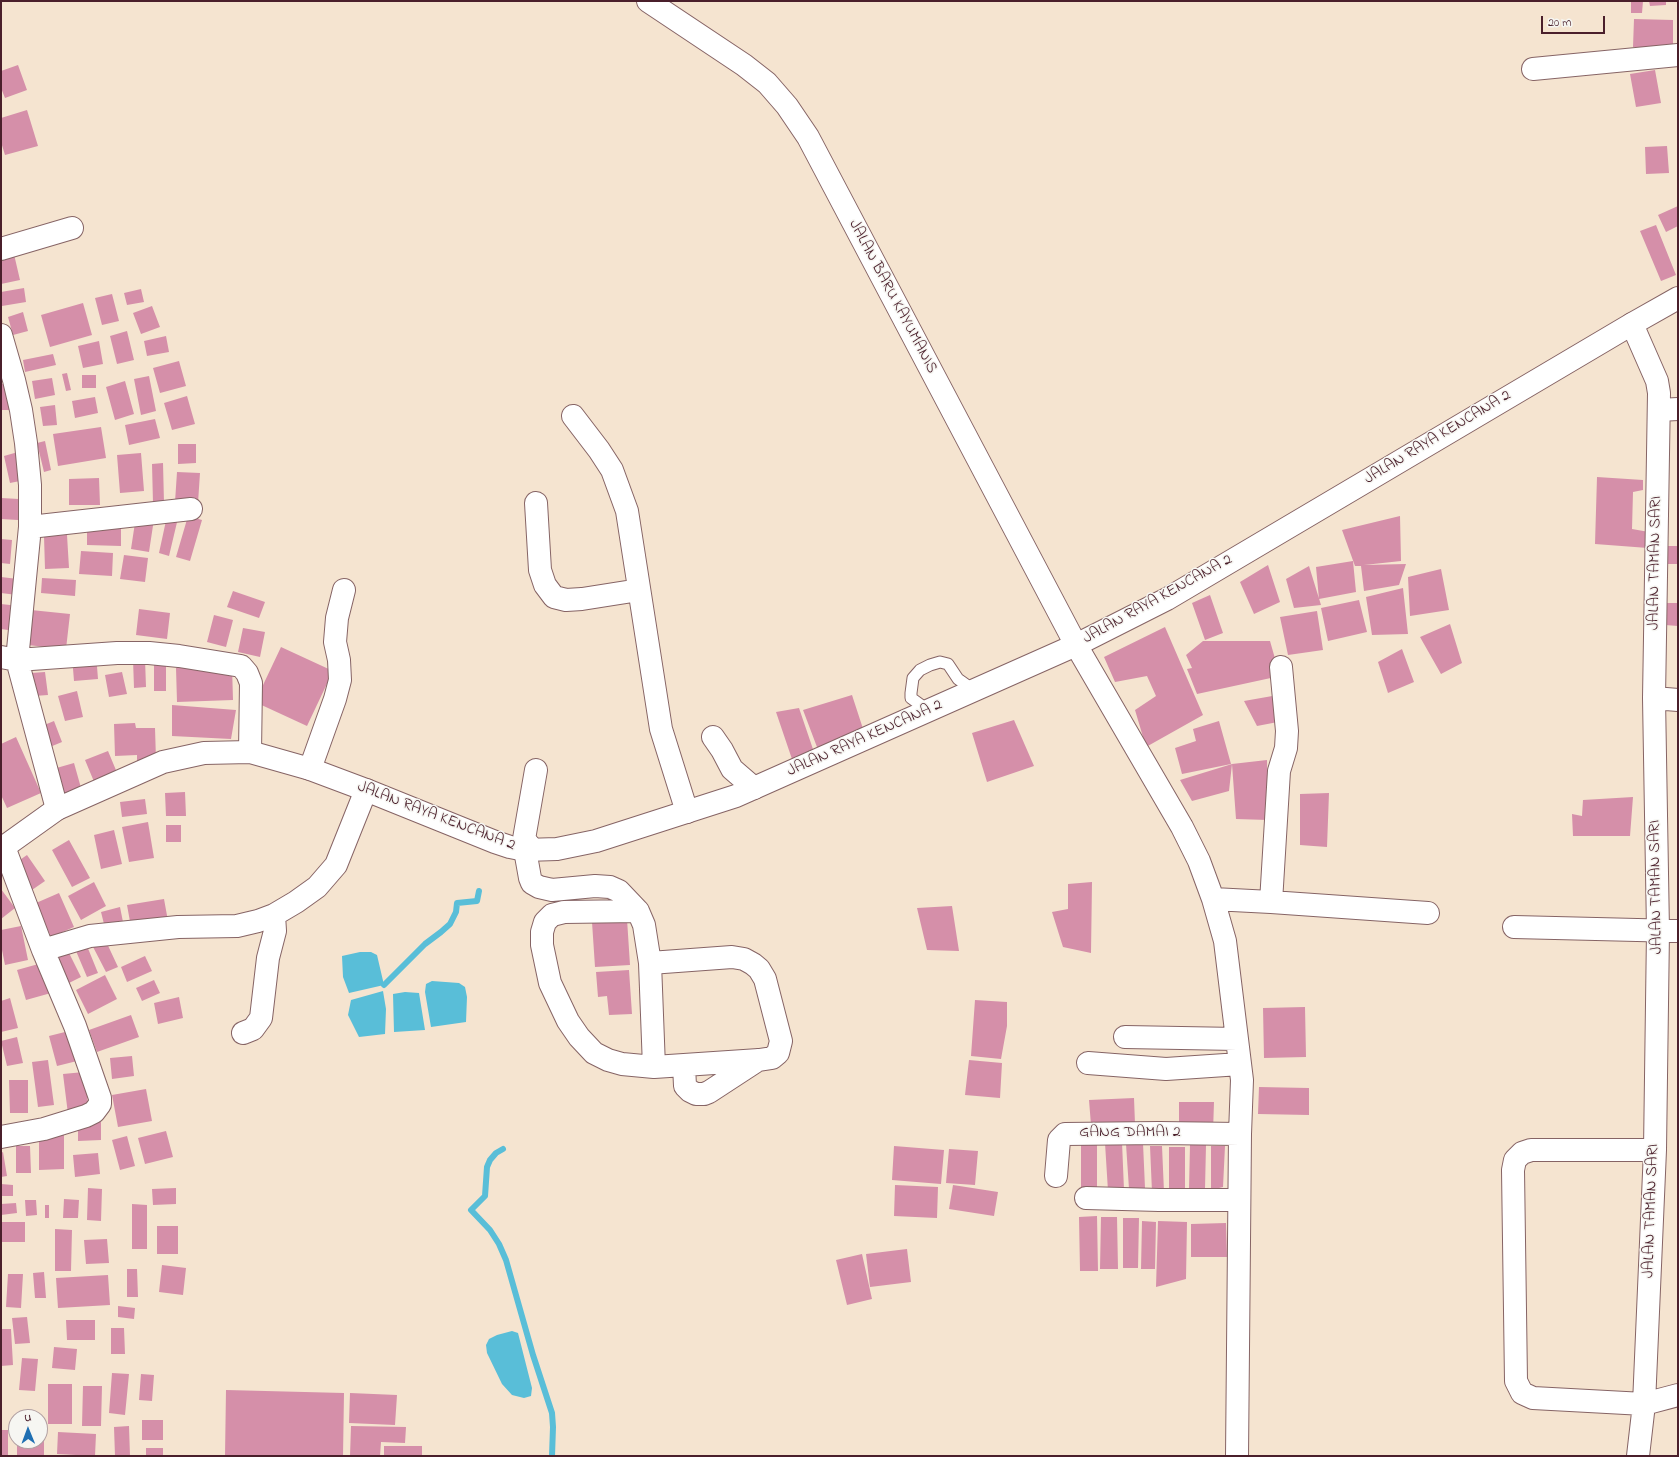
<!DOCTYPE html>
<html>
<head>
<meta charset="utf-8">
<style>
	body { margin:0 }
	#map { position:relative; width:1679px; height:1457px; overflow:hidden; background:#f5e4d0; font-family:"Indie Flower",sans-serif }
	canvas { display:block }
	.frame { position:absolute; inset:0; border:2px solid #4a1f2b; pointer-events:none }
	.north { position:absolute; left:8px; top:1409px; width:40px; height:40px; box-sizing:border-box; background:#f6f6f2; border:1px solid #b1a0a2; border-radius:50%; rotate:359deg; font-size:11px; font-weight:700; line-height:16px; text-align:center; color:#4a1f2b }
	.north::after { content:''; display:block; margin:auto; width:14px; height:18px; background:#1f6fb2; clip-path:polygon(50% 0,100% 100%,50% 72%,0 100%) }
	.scale { position:absolute; left:1541px; top:16px; width:64px; height:18px; box-sizing:border-box; border:2px solid #4a1f2b; border-top:0; padding-left:5px; font-size:12px; line-height:14px; white-space:nowrap; color:#4a1f2b; -webkit-text-stroke:3px #f6f6f2; paint-order:stroke }
</style>
</head>
<body>
<div id="map">
<canvas width="1679" height="1457"></canvas>
<div class="frame"></div>
<div class="north">U</div>
<div class="scale">20 m</div>
</div>
<script>
const g = document.querySelector('canvas').getContext('2d');
g.lineJoin = 'round';
function fillPath(path, color) {
  g.fillStyle = color;
  g.fill(path, 'evenodd');
}
function toPath(rows) {
  const path = new Path2D();
  for (const r of rows) {
    path.moveTo(r[0], r[1]);
    for (let i = 2; i < r.length; i += 2) path.lineTo(r[i], r[i + 1]);
  }
  return path;
}
function strokePath(path, color, width, dash) {
  g.strokeStyle = color;
  g.lineWidth = width;
  g.lineCap = dash ? 'butt' : 'round';
  g.setLineDash(dash || []);
  g.stroke(path);
}
function write(font, color, halo, rows, align = 'center') {
  g.font = font + ' "Indie Flower",sans-serif';
  g.lineWidth = 3;
  g.setLineDash([]);
  g.textBaseline = 'middle';
  g.strokeStyle = halo;
  g.fillStyle = color;
  for (const [text, x, y, turn = 0] of rows) {
    g.save();
    g.translate(x, y);
    g.rotate((+turn || 0) * Math.PI / 180);
    g.textAlign = isNaN(turn) ? turn : align;
    if (halo) g.strokeText(text, 0, 0);
    g.fillText(text, 0, 0);
    g.restore();
  }
}
fillPath(toPath([
	[360,952,371,952,377,955,384,985,349,993,343,977,342,956],
	[432,981,459,983,465,987,467,997,466,1022,431,1027,425,992,426,984],
	[383,991,386,1009,385,1034,359,1037,348,1015,351,1000],
	[405,992,419,993,425,1030,394,1032,393,994],
	[512,1331,518,1333,532,1388,531,1396,524,1398,512,1395,502,1384,487,1353,486,1345,489,1339,497,1335]
]), '#59bed8');
strokePath(toPath([
	[384,985,425,944,441,932,450,924,456,912,457,903,477,901,479,891],
	[503,1149,496,1153,490,1160,487,1167,485,1196,471,1210,490,1230,499,1244,506,1260,533,1355,552,1413,553,1427,552,1456]
]), '#59bed8', 6);
fillPath(toPath([
	[1631,1,1643,1,1642,13,1631,13],
	[1649,1,1666,1,1666,5,1650,6],
	[1634,19,1673,20,1673,47,1633,47],
	[18,65,27,90,5,98,1,88,1,71],
	[1655,70,1661,103,1636,107,1630,74],
	[27,110,38,146,5,155,1,142,1,118],
	[1667,146,1669,173,1646,174,1645,147],
	[1678,206,1678,226,1666,232,1658,215],
	[1656,225,1676,275,1661,281,1640,231],
	[13,250,20,280,1,284,1,253],
	[24,288,26,302,2,306,1,292],
	[141,289,144,302,127,305,124,293],
	[112,294,119,321,102,325,95,298],
	[83,303,92,335,50,347,41,315],
	[152,306,160,327,141,334,133,313],
	[23,312,28,331,13,335,8,317],
	[127,331,134,360,117,364,110,336],
	[166,336,169,352,147,356,144,341],
	[99,341,103,364,83,368,78,346],
	[53,354,56,365,25,372,23,360],
	[179,361,186,386,160,393,153,368],
	[67,373,71,390,66,391,62,374],
	[82,375,96,375,96,388,82,388],
	[149,376,156,411,141,415,134,379],
	[52,378,55,395,35,399,32,381],
	[125,381,134,414,115,420,106,387],
	[1,384,12,384,12,410,1,410],
	[187,396,195,424,172,430,164,403],
	[95,397,98,413,75,418,72,401],
	[55,405,57,425,43,426,40,407],
	[155,419,160,438,129,445,125,425],
	[101,427,106,458,58,466,53,434],
	[45,441,51,470,44,472,37,443],
	[178,444,196,444,196,463,178,464],
	[18,452,25,480,10,483,4,456],
	[141,453,144,491,120,493,117,455],
	[163,463,164,503,153,503,152,464],
	[177,472,200,473,198,503,175,502],
	[1597,477,1643,480,1643,490,1633,492,1632,529,1649,532,1648,548,1595,544],
	[99,478,100,505,69,505,69,479],
	[1,498,19,499,18,520,1,519],
	[136,516,154,519,149,552,131,549],
	[167,516,178,518,169,556,159,553],
	[188,516,202,520,190,561,176,557],
	[1400,516,1401,561,1364,565,1406,564,1399,585,1364,591,1361,566,1355,566,1342,530],
	[87,523,121,523,121,546,87,545],
	[67,535,69,568,45,569,44,536],
	[1,539,12,540,10,564,1,563],
	[1665,546,1678,546,1678,564,1666,564],
	[81,551,113,553,112,576,79,574],
	[124,555,148,558,145,582,120,579],
	[1353,561,1356,592,1319,599,1316,567],
	[1268,565,1280,602,1254,614,1240,582],
	[1309,566,1321,605,1294,608,1286,579],
	[1441,569,1449,610,1410,616,1408,577],
	[1,577,18,579,17,595,1,593],
	[42,578,76,580,75,596,41,593],
	[1403,588,1408,634,1372,635,1366,597],
	[233,591,265,602,259,618,227,607],
	[1210,595,1223,633,1205,640,1192,603],
	[1359,600,1367,632,1328,641,1321,608],
	[1665,603,1678,603,1678,626,1665,625],
	[1,604,19,606,15,631,1,629],
	[139,609,170,613,167,639,136,635],
	[31,610,70,614,66,649,27,645],
	[1317,611,1323,650,1288,655,1280,617],
	[214,615,233,620,226,647,207,642],
	[1450,624,1462,663,1441,674,1420,637],
	[1165,627,1203,715,1146,747,1135,710,1156,696,1147,676,1115,682,1104,657],
	[243,628,265,632,260,657,238,652],
	[1203,641,1270,641,1280,676,1197,694,1187,669,1192,668,1186,655],
	[281,647,333,671,307,726,255,702],
	[1402,649,1414,682,1388,693,1378,662],
	[96,654,98,679,74,681,72,656],
	[133,659,145,659,146,687,134,688],
	[154,661,166,661,166,691,154,691],
	[232,666,233,700,177,702,176,668],
	[45,672,48,695,34,696,31,673],
	[122,672,127,694,109,697,105,675],
	[77,691,83,717,65,721,58,696],
	[852,695,866,738,820,755,803,710],
	[1278,695,1283,721,1257,726,1244,701],
	[172,705,236,710,231,739,172,736],
	[799,708,816,758,794,765,776,712],
	[1014,720,1034,766,987,782,972,733],
	[54,721,62,742,45,749,37,728],
	[1219,721,1231,764,1182,774,1175,748,1196,741,1193,729],
	[135,723,136,728,155,728,156,760,137,761,137,755,115,756,114,724],
	[16,737,41,793,7,808,1,795,1,744],
	[108,751,118,775,95,784,85,760],
	[1267,760,1268,820,1236,819,1232,764],
	[74,763,83,795,62,801,53,769],
	[1232,764,1229,791,1192,801,1180,780],
	[185,792,186,816,166,816,165,793],
	[1329,793,1327,847,1300,845,1300,794],
	[1633,797,1630,836,1573,836,1572,814,1582,816,1583,800],
	[145,799,147,814,122,817,120,802],
	[148,822,154,858,129,862,122,827],
	[166,825,181,825,181,842,166,842],
	[114,830,122,864,101,869,94,835],
	[69,840,90,878,72,887,52,850],
	[27,855,45,881,29,892,11,866],
	[94,882,106,906,81,920,68,896],
	[1092,882,1091,953,1063,947,1052,912,1068,909,1068,884],
	[1,889,15,908,1,919],
	[59,893,74,927,51,937,36,903],
	[164,899,168,921,131,927,127,905],
	[952,906,959,951,927,950,917,908],
	[120,907,124,927,106,932,101,912],
	[627,919,630,965,595,967,592,922],
	[21,926,28,960,5,965,1,945,1,930],
	[104,937,118,967,106,972,91,943],
	[87,946,98,973,87,977,76,951],
	[68,951,81,977,67,984,54,957],
	[145,956,152,971,127,982,121,967],
	[42,963,51,993,26,1000,17,970],
	[629,970,632,1014,609,1015,607,996,598,997,596,972],
	[105,975,117,999,88,1014,76,990],
	[154,980,160,993,142,1001,136,988],
	[179,997,183,1018,158,1024,154,1003],
	[10,998,18,1028,1,1032,1,1001],
	[975,1000,1007,1002,1007,1026,1001,1059,971,1056],
	[1305,1007,1306,1057,1264,1058,1263,1008],
	[131,1015,139,1037,97,1052,89,1030],
	[73,1030,81,1060,57,1066,49,1036],
	[17,1037,23,1063,7,1066,1,1041],
	[132,1056,134,1076,112,1079,110,1058],
	[48,1060,54,1105,38,1107,32,1062],
	[969,1060,1002,1063,1000,1098,965,1095],
	[84,1072,89,1112,68,1114,63,1074],
	[9,1080,28,1080,28,1113,10,1113],
	[1259,1087,1309,1088,1309,1115,1258,1114],
	[146,1089,152,1121,118,1127,112,1095],
	[1134,1098,1135,1124,1091,1125,1089,1100],
	[1179,1102,1214,1102,1213,1132,1179,1132],
	[101,1122,101,1140,78,1141,78,1123],
	[166,1131,173,1157,145,1164,138,1138],
	[39,1132,64,1132,64,1169,39,1170],
	[127,1136,135,1166,120,1170,112,1140],
	[1081,1142,1097,1142,1097,1191,1081,1191],
	[1122,1142,1124,1190,1108,1191,1105,1143],
	[1143,1143,1145,1188,1129,1189,1126,1144],
	[1190,1145,1206,1145,1205,1189,1189,1189],
	[16,1146,30,1146,31,1173,16,1173],
	[894,1146,944,1150,941,1184,892,1180],
	[1150,1146,1162,1146,1164,1192,1152,1192],
	[1211,1146,1225,1146,1223,1187,1211,1190],
	[1169,1147,1185,1147,1185,1190,1169,1191],
	[949,1149,978,1151,975,1185,946,1183],
	[3,1152,7,1176,1,1177,1,1153],
	[98,1153,100,1174,75,1177,73,1155],
	[1,1184,13,1185,13,1196,1,1196],
	[895,1185,938,1187,937,1218,894,1216],
	[953,1185,998,1192,994,1216,949,1209],
	[88,1188,102,1189,101,1221,87,1220],
	[176,1188,176,1204,153,1205,152,1189],
	[64,1199,79,1200,78,1218,63,1218],
	[25,1200,36,1200,37,1215,26,1216],
	[16,1203,17,1213,1,1215,1,1204],
	[132,1204,147,1205,147,1249,132,1249],
	[45,1205,49,1205,49,1218,45,1218],
	[1097,1216,1098,1271,1080,1271,1079,1217],
	[1101,1217,1117,1217,1118,1269,1100,1269],
	[1123,1218,1139,1218,1138,1268,1123,1268],
	[1142,1221,1156,1222,1155,1269,1141,1269],
	[1158,1221,1187,1222,1186,1279,1156,1287],
	[1,1222,25,1222,25,1242,1,1242],
	[1226,1223,1227,1257,1191,1257,1191,1224],
	[157,1226,178,1226,178,1254,157,1254],
	[55,1229,72,1230,71,1271,55,1271],
	[107,1239,109,1263,86,1264,84,1240],
	[907,1249,911,1282,870,1287,866,1254],
	[862,1254,872,1299,847,1305,836,1260],
	[162,1265,186,1268,183,1295,159,1292],
	[127,1269,137,1269,138,1297,127,1297],
	[44,1272,46,1298,35,1298,33,1273],
	[8,1274,23,1274,21,1308,6,1307],
	[108,1275,110,1305,58,1308,56,1278],
	[118,1306,135,1308,134,1319,118,1317],
	[27,1317,30,1343,15,1344,12,1318],
	[66,1320,95,1320,95,1340,67,1340],
	[111,1328,124,1328,125,1354,111,1354],
	[1,1329,11,1329,13,1365,1,1366],
	[54,1347,77,1349,75,1370,52,1368],
	[22,1358,38,1359,35,1391,19,1390],
	[112,1373,129,1374,125,1415,109,1413],
	[141,1374,154,1375,152,1401,139,1400],
	[48,1384,72,1384,72,1424,48,1424],
	[83,1386,102,1386,101,1426,82,1426],
	[226,1390,344,1393,343,1456,225,1456],
	[350,1393,397,1395,395,1425,349,1423],
	[142,1420,163,1420,163,1440,142,1440],
	[129,1426,130,1456,115,1456,114,1427],
	[351,1426,406,1427,405,1443,381,1442,380,1456,350,1456],
	[40,1427,44,1427,44,1456,17,1456,17,1441,40,1441],
	[1,1430,8,1430,8,1456,1,1456],
	[58,1432,96,1434,95,1456,57,1454],
	[384,1446,422,1446,422,1456,384,1456],
	[146,1448,163,1448,163,1456,146,1456]
]), '#d58fa9');
const service = toPath([
	[929,711,911,698,911,693,913,678,920,670,930,665,940,662,948,664,958,679,975,691]
]);
const minor = toPath([
	[648,1,744,65,767,83,787,106,808,137,1076,645,1182,827,1199,861,1213,899,1225,941,1242,1080,1240,1134,1237,1456],
	[1533,69,1678,55],
	[1,249,72,228],
	[1632,324,1657,381,1659,393,1654,698,1658,931,1655,1150,1644,1404,1638,1456],
	[1,335,14,380,21,410,26,443,30,485,30,527,17,660,57,809],
	[1659,410,1678,409],
	[573,416,599,450,612,470,627,511,661,729,687,812],
	[536,503,540,570,545,585,554,597,566,600,582,599,639,590],
	[30,527,191,509],
	[1,657,17,660,117,653,149,653,179,656,241,666,247,673,251,683,250,752],
	[1654,698,1678,700],
	[713,737,722,750,732,769,754,788],
	[310,769,335,699,340,680,339,660,335,642,337,618,344,590],
	[525,850,530,878,532,883,539,887,552,890,595,886,610,887,619,891,638,911,644,925,650,963,654,1067],
	[533,850,524,839,536,770],
	[1213,899,1271,902,1428,913],
	[1271,902,1279,771,1286,748,1287,731,1281,667],
	[638,911,564,912,552,915,545,922,542,932,542,945,550,983,568,1021,579,1037,594,1053,608,1060,622,1064,654,1067,759,1060,772,1058,778,1053,781,1041,765,979,759,969,753,964,744,959,732,957,650,963],
	[1514,927,1678,931],
	[43,950,90,936,178,927,237,926,258,921,274,915,296,902,317,887,336,865,366,790],
	[243,1033,253,1029,261,1018,268,958,275,931,274,915],
	[1125,1037,1237,1039],
	[1088,1063,1166,1069,1240,1064],
	[684,1065,685,1086,690,1091,696,1094,704,1094,709,1092,758,1060],
	[1,1137,44,1129,86,1116,94,1112,100,1104,100,1098,75,1026,43,950,4,847],
	[1655,1150,1531,1150,1522,1153,1515,1160,1513,1170,1516,1381,1522,1393,1533,1398,1644,1404,1678,1395],
	[1056,1176,1059,1140,1065,1134,1159,1133,1240,1134],
	[1086,1198,1159,1200,1239,1200]
]);
const tertiary = toPath([
	[1,849,57,809,163,762,204,753,250,752,310,769,366,790,495,842,510,847,525,850,557,849,596,841,736,796,1076,645,1167,599,1632,324,1678,298]
]);
strokePath(service, '#866465', 13);
strokePath(minor, '#866465', 24);
strokePath(tertiary, '#866465', 24);
strokePath(service, '#fff', 11);
strokePath(minor, '#fff', 22);
strokePath(tertiary, '#fff', 22);
write('16px', '#4a1f2b', '#f6f6f2', [
	["JALAN BARU KAYUMANIS",892,297,62],
	["JALAN RAYA KENCANA 2",1438,438,-31],
	["JALAN TAMAN SARI",1656,563,-89],
	["JALAN RAYA KENCANA 2",1158,600,-29],
	["JALAN RAYA KENCANA 2",865,739,-24],
	["JALAN RAYA KENCANA 2",436,817,21],
	["JALAN TAMAN SARI",1657,887,-91],
	["GANG DAMAI 2",1130,1133],
	["JALAN TAMAN SARI",1652,1211,-88]
]);
</script>
</body>
</html>
